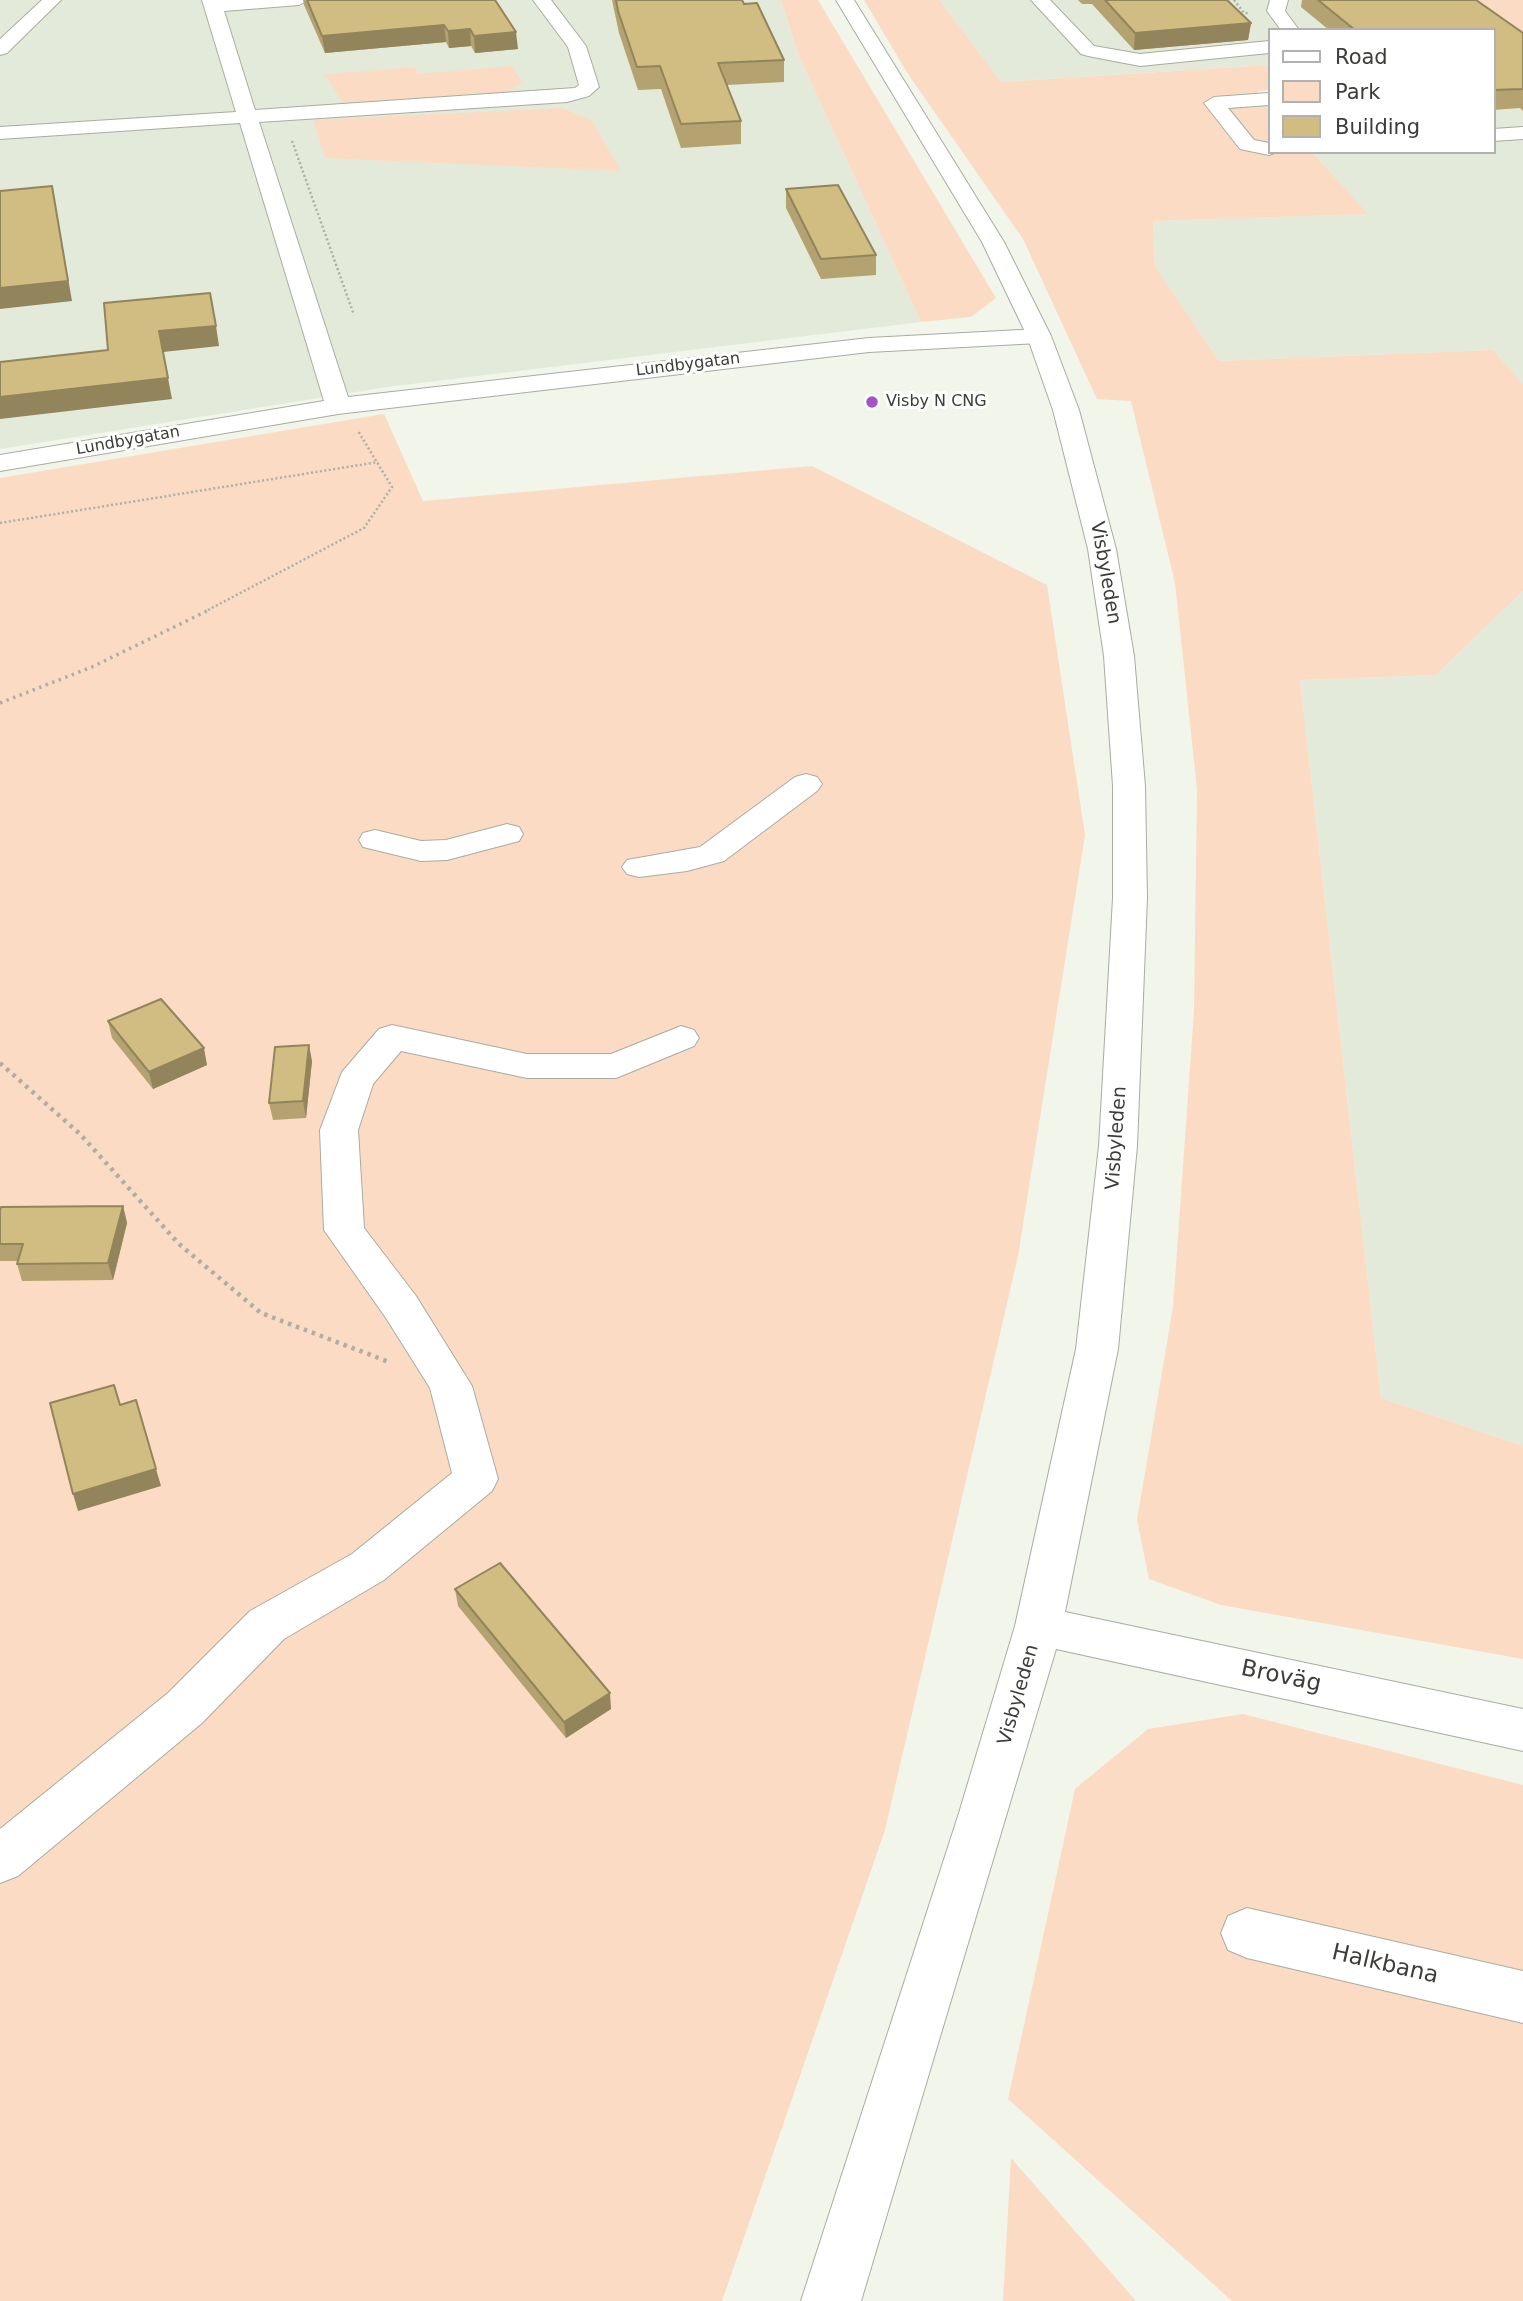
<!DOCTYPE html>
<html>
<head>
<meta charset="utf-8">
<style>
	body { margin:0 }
	#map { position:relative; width:1523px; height:2301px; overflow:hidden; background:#f1f5ea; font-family:"DejaVu Sans",sans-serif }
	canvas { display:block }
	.legend { position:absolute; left:1268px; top:28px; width:228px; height:126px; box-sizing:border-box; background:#fff; border:2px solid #b1b1af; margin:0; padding:9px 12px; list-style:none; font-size:21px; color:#3b3d38 }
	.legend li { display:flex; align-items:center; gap:14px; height:35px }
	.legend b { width:35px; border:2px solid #b1b1af }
</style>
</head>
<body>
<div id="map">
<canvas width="1523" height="2301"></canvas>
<ul class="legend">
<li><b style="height:9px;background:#fff"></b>Road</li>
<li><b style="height:19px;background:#fcdbc4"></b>Park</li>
<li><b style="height:19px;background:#d1bc82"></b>Building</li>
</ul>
</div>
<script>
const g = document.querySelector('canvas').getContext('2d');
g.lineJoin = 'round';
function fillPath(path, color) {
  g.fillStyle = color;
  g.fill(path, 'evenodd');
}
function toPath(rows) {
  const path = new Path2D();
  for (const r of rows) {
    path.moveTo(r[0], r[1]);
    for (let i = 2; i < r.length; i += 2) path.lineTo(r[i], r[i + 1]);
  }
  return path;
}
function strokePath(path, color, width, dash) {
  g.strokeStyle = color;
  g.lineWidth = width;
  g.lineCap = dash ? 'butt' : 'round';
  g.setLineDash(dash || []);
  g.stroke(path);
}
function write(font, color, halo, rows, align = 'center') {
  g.font = font + ' "DejaVu Sans",sans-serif';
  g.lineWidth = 6;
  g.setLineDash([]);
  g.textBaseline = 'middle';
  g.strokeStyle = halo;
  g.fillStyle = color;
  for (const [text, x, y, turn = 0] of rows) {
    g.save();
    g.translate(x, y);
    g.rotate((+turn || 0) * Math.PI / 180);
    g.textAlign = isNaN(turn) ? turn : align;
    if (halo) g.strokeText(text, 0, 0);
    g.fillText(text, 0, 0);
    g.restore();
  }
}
fillPath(toPath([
	[0,0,781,0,798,54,921,322,387,387,0,449],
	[939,0,1466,0,1493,30,1269,30,1269,65,1000,82],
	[1523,75,1523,384,1493,350,1219,361,1155,266,1153,221,1367,214,1312,152,1493,152,1493,77],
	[1523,591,1523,1446,1381,1398,1300,680,1436,675]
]), '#e4ead9');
fillPath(toPath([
	[781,0,818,0,996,298,971,317,921,322,798,54],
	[864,0,939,0,1001,82,1269,65,1269,90,1257,91,1269,105,1269,152,1312,152,1368,214,1153,221,1155,266,1219,361,1493,350,1523,384,1523,591,1436,675,1300,680,1381,1398,1523,1446,1523,1659,1221,1605,1149,1579,1137,1520,1173,1307,1194,1011,1197,789,1175,583,1131,401,1097,399,1023,239,908,74],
	[1466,0,1523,0,1523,42],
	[511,66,522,82,499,97,345,107,325,74,416,67,417,74],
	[563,108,592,121,621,171,325,158,313,120],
	[384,414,423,501,812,466,1047,585,1085,835,1018,1256,885,1830,722,2301,0,2301,0,478],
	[1243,1714,1523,1785,1523,2301,1232,2301,1008,2099,1075,1789,1148,1729],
	[1011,2158,1136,2301,1003,2301]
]), '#fcdbc4');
const minor = toPath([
	[42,0,61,0,7,53,0,55,0,39,42,0],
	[202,0,308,0,299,5,224,11,255,110,575,88,579,85,568,47,533,0,551,0,586,46,599,87,589,96,567,102,259,122,348,397,869,338,1039,329,1047,331,1051,336,1047,341,1039,343,869,352,338,414,0,471,0,455,324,401,240,123,0,139,0,127,236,112,202,0],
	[1031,0,1050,0,1094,46,1140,54,1269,41,1269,53,1140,66,1088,56,1081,54,1031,0],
	[1270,0,1288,0,1285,11,1299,30,1281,30,1267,11,1270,0],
	[1269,93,1269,105,1228,108,1254,140,1269,143,1269,152,1277,152,1269,155,1240,149,1204,103,1214,97,1269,93],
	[1523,127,1523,139,1493,141,1493,129,1523,127],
	[806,774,817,777,822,784,817,791,724,861,687,871,639,877,627,874,622,867,627,860,700,847,795,777,806,774],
	[507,824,519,827,523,834,519,841,447,860,421,861,363,847,359,840,363,833,375,830,421,841,446,840,507,824],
	[392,1025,527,1054,611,1054,681,1026,694,1030,699,1038,694,1046,616,1078,527,1078,401,1051,373,1084,358,1130,364,1228,416,1296,472,1386,498,1479,492,1491,384,1580,284,1639,202,1723,18,1876,0,1883,0,1829,168,1693,250,1611,352,1554,452,1473,430,1388,386,1318,324,1230,320,1130,342,1072,379,1029,392,1025],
	[1247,1908,1523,1971,1523,2023,1247,1958,1228,1950,1221,1933,1228,1916,1247,1908]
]);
const major = toPath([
	[836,0,854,0,1004,242,1051,336,1079,410,1116,549,1134,656,1145,786,1147,898,1137,1146,1118,1349,1065,1612,1523,1709,1523,1751,1056,1649,861,2301,801,2301,959,1813,1015,1626,1076,1349,1099,1146,1113,898,1113,786,1104,656,1088,549,1053,410,1027,336,982,242,836,0]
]);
strokePath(minor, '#a8aca2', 2);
strokePath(major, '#a8aca2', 2);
strokePath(toPath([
	[1234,0,1244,13,1248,13],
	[292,141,354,315],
	[0,523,378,462],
	[208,610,364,528,392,487,358,431]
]), '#abafa6', 2.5, [2, 2.5]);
strokePath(toPath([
	[0,703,92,667,211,609]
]), '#abafa6', 3.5, [2.5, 4.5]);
strokePath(toPath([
	[0,1063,80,1134,179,1244,261,1313,389,1362]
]), '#abafa6', 4.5, [3.5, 5]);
fillPath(minor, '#fff');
fillPath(major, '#fff');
fillPath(toPath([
	[303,0,495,0,518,49,475,53,471,46,449,48,446,42,325,53,304,5],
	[612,0,742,0,744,4,784,60,784,82,727,85,741,121,741,144,681,148,661,89,638,90,619,33],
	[1078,0,1227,0,1251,23,1248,40,1134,50,1092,4,1082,4],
	[1302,0,1476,0,1523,33,1523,111,1520,108,1493,110,1493,30,1329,30,1301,7],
	[786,189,876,255,876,275,821,279,786,208],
	[108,1021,207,1065,153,1089,112,1038],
	[312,1061,306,1118,273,1120,269,1103],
	[123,1206,127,1223,113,1280,22,1281,17,1264,18,1261,0,1261,0,1210],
	[455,1589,611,1709,566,1738,458,1606]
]), '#b4a270');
fillPath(toPath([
	[1251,23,1248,40,1134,50,1135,33],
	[444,25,446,42,325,53,322,36],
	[470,29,471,46,449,48,448,31],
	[516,32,518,49,475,53,474,36],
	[52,186,72,301,0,309,0,288],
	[216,326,219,346,163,352,159,331],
	[168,378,172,399,0,419,0,397],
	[309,1045,312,1061,306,1118,303,1101],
	[204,1048,207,1065,153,1089,149,1072],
	[123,1206,127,1223,113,1280,108,1263],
	[156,1469,161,1486,78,1511,73,1494],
	[610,1693,611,1709,566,1738,564,1722]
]), '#92845b');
const building = toPath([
	[307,0,495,0,516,32,474,36,470,29,448,31,444,25,322,36,307,0],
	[616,0,742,0,744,4,757,3,784,60,718,63,741,121,681,124,660,66,637,67,618,11,616,0],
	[1105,0,1227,0,1251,23,1135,33,1105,0],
	[1318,0,1476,0,1523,33,1523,89,1493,90,1493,30,1355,30,1318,0],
	[838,185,876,255,821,259,786,189,838,185],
	[52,186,68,281,0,288,0,191,52,186],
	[210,293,216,326,159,331,168,378,0,397,0,362,108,350,104,303,210,293],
	[161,999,204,1048,149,1072,108,1021,161,999],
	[309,1045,303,1101,269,1103,275,1047,309,1045],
	[123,1206,108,1263,17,1264,23,1244,0,1244,0,1210,1,1207,123,1206],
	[114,1385,120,1405,136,1400,156,1469,73,1494,50,1403,114,1385],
	[500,1563,610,1693,564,1722,455,1589,500,1563]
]);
fillPath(building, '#d1bc82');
strokePath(building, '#92845b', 2);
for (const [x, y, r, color] of [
	[872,402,7,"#a254c6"]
]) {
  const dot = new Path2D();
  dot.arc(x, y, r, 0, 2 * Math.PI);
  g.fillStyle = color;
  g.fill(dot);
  strokePath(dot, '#fff', 2.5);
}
write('16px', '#3b3d38', '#fff', [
	["Lundbygatan",688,365,-7],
	["Lundbygatan",128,441,-10]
]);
write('16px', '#3b3d38', '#fff', [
	["Visby N CNG",886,402]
], 'left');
write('19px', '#3b3d38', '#fff', [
	["Visbyleden",1105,573,80],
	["Visbyleden",1117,1138,-86],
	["Visbyleden",1019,1695,-74]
]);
write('23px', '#3b3d38', '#fff', [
	["Broväg",1281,1677,12],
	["Halkbana",1385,1965,13]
]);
</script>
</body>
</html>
